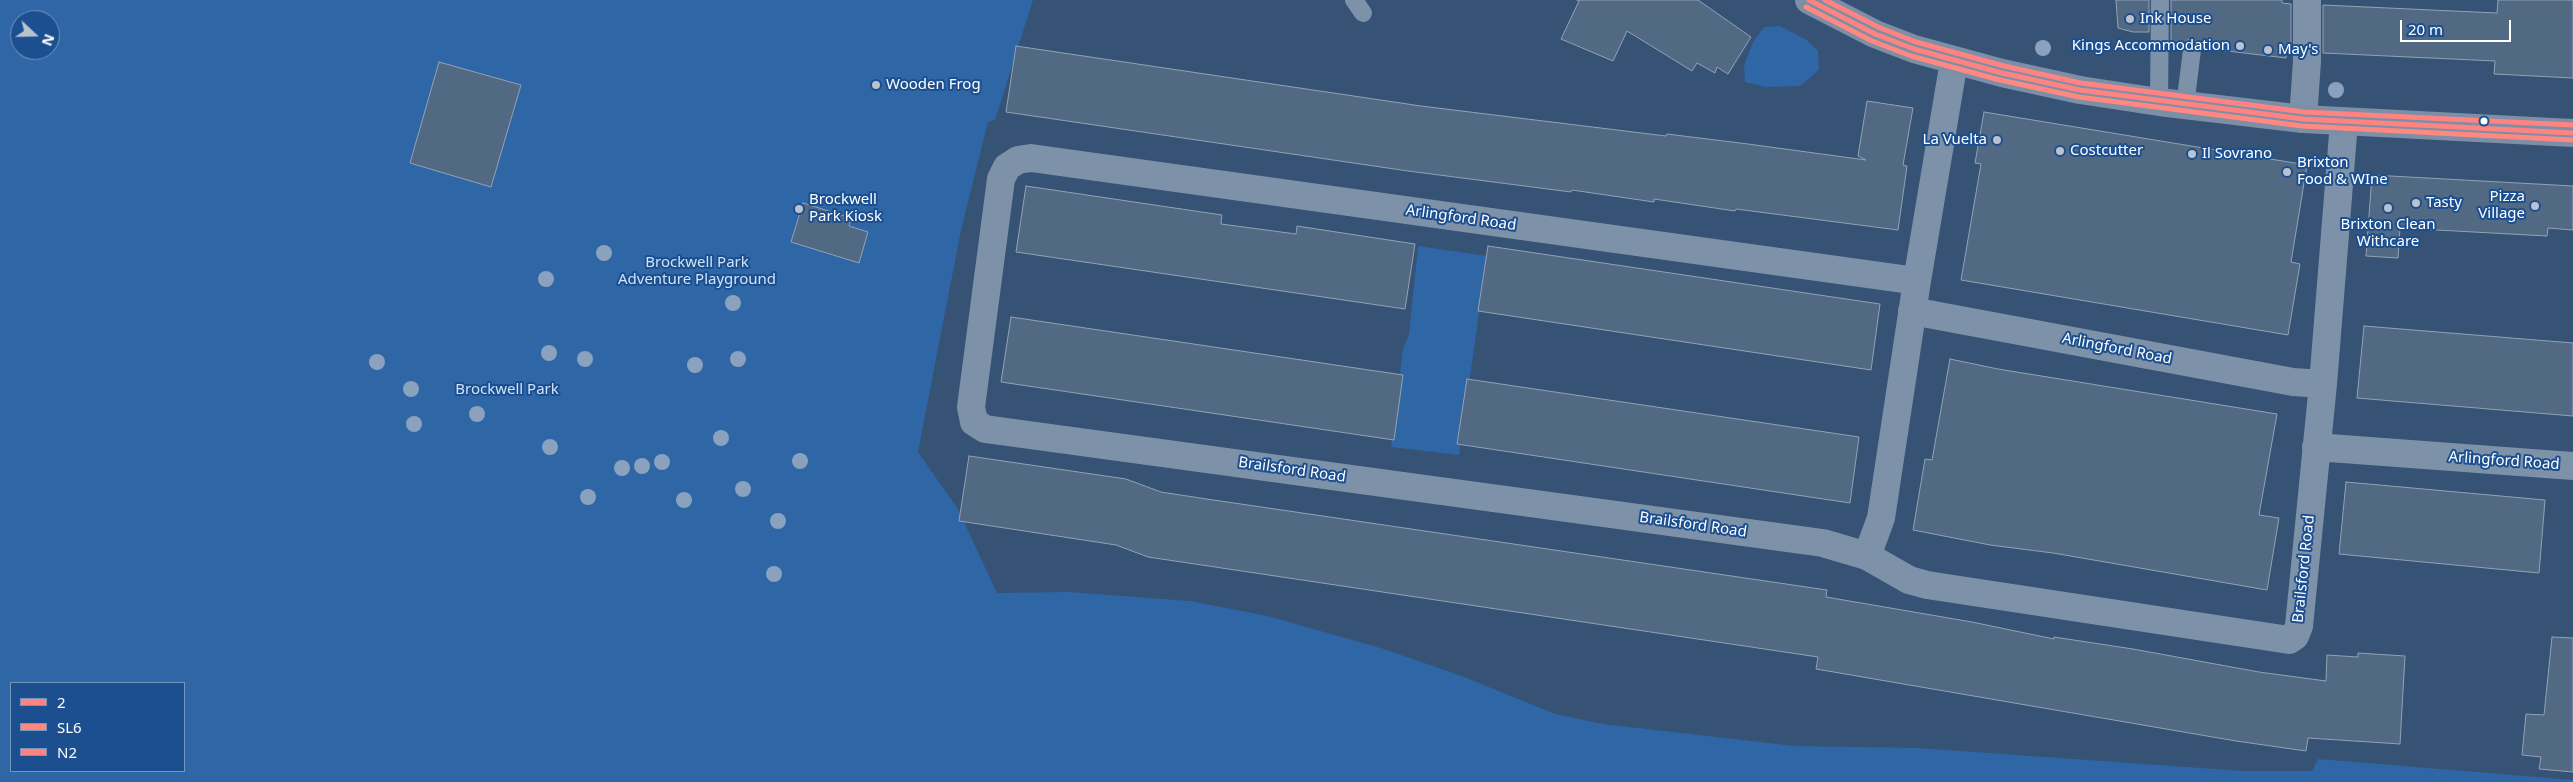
<!DOCTYPE html>
<html>
<head>
<meta charset="utf-8">
<style>
	body { margin:0 }
	#map { position:relative; width:2573px; height:782px; overflow:hidden; background:#365274; font-family:"Noto Sans",sans-serif }
	canvas { display:block }
	.legend { position:absolute; left:10px; top:682px; width:175px; height:90px; box-sizing:border-box; background:#1b4f8f; border:1px solid #7695bc; margin:0; padding:6px 9px; list-style:none; font-size:15px; color:#fff }
	.legend li { display:flex; align-items:center; gap:10px; height:25px }
	.legend b { width:25px; border:1px solid #7695bc }
	.north { position:absolute; left:10px; top:10px; width:50px; height:50px; box-sizing:border-box; background:#1b4f8f; border:1px solid #7695bc; border-radius:50%; rotate:111deg; font-size:14px; font-weight:700; line-height:20px; text-align:center; color:#fff }
	.north::after { content:''; display:block; margin:auto; width:18px; height:22px; background:#b9c2ce; clip-path:polygon(50% 0,100% 100%,50% 72%,0 100%) }
	.scale { position:absolute; left:2400px; top:20px; width:111px; height:22px; box-sizing:border-box; border:2px solid #fff; border-top:0; padding-left:6px; font-size:15px; line-height:18px; white-space:nowrap; color:#fff; -webkit-text-stroke:4px #1b4f8f; paint-order:stroke }
</style>
</head>
<body>
<div id="map">
<canvas width="2573" height="782"></canvas>
<ul class="legend">
<li><b style="height:6px;background:#ff8380"></b>2</li>
<li><b style="height:6px;background:#ff8980"></b>SL6</li>
<li><b style="height:6px;background:#ff8380"></b>N2</li>
</ul>
<div class="north">N</div>
<div class="scale">20 m</div>
</div>
<script>
const g = document.querySelector('canvas').getContext('2d');
g.lineJoin = 'round';
function fillPath(path, color) {
  g.fillStyle = color;
  g.fill(path, 'evenodd');
}
function toPath(rows) {
  const path = new Path2D();
  for (const r of rows) {
    path.moveTo(r[0], r[1]);
    for (let i = 2; i < r.length; i += 2) path.lineTo(r[i], r[i + 1]);
  }
  return path;
}
function strokePath(path, color, width, dash) {
  g.strokeStyle = color;
  g.lineWidth = width;
  g.lineCap = dash ? 'butt' : 'round';
  g.setLineDash(dash || []);
  g.stroke(path);
}
function write(font, color, halo, rows, align = 'center') {
  g.font = font + ' "Noto Sans",sans-serif';
  g.lineWidth = 4;
  g.setLineDash([]);
  g.textBaseline = 'middle';
  g.strokeStyle = halo;
  g.fillStyle = color;
  for (const [text, x, y, turn = 0] of rows) {
    g.save();
    g.translate(x, y);
    g.rotate((+turn || 0) * Math.PI / 180);
    g.textAlign = isNaN(turn) ? turn : align;
    if (halo) g.strokeText(text, 0, 0);
    g.fillText(text, 0, 0);
    g.restore();
  }
}
fillPath(toPath([
	[0,0,1033,0,995,120,988,122,961,230,918,452,958,509,997,593,1069,592,1190,601,1268,616,1384,649,1467,678,1555,714,1603,724,1795,746,1918,748,2244,771,2312,771,2318,759,2573,780,2573,782,0,782],
	[20,20,50,20,50,50,20,50],
	[11,683,184,683,184,771,11,771],
	[1780,26,1807,40,1818,51,1819,70,1800,86,1766,87,1745,82,1744,65,1753,42,1764,27],
	[1418,246,1487,256,1459,455,1391,447,1403,349,1409,334]
]), '#2f66a5');
const building = toPath([
	[1577,0,1698,0,1751,37,1728,74,1717,67,1715,73,1697,63,1692,71,1627,31,1613,61,1561,39,1579,1,1577,0],
	[2116,0,2149,0,2149,32,2133,32,2118,28,2116,0],
	[2171,0,2282,0,2282,3,2291,4,2291,52,2286,51,2286,58,2202,48,2199,42,2194,40,2187,40,2183,46,2171,44,2171,0],
	[2498,0,2573,0,2573,78,2494,74,2495,61,2323,53,2323,5,2497,13,2498,0],
	[1016,46,1421,106,1666,136,1667,134,1748,144,1866,160,1858,156,1867,101,1913,108,1903,165,1907,166,1898,230,1736,209,1735,211,1654,199,1654,202,1572,190,1571,192,1408,171,1006,112,1016,46],
	[439,62,521,85,491,187,410,163,439,62],
	[1984,112,2307,165,2291,262,2300,264,2288,335,1961,280,1981,164,1975,163,1984,112],
	[2372,175,2573,186,2573,230,2548,228,2547,236,2400,228,2398,258,2366,256,2372,175],
	[1026,186,1222,215,1221,224,1296,234,1297,226,1415,244,1405,309,1016,252,1026,186],
	[803,203,851,218,849,226,868,232,859,263,791,242,803,203],
	[1488,246,1880,304,1871,370,1478,311,1488,246],
	[1011,317,1403,375,1394,440,1001,382,1011,317],
	[2364,326,2573,343,2573,416,2357,398,2364,326],
	[1950,359,1998,369,2277,414,2259,515,2279,518,2267,590,2053,553,1990,545,1913,530,1925,459,1932,460,1950,359],
	[1467,379,1859,437,1850,503,1457,444,1467,379],
	[969,456,1126,479,1161,492,1200,498,1827,590,1826,597,1972,622,2054,639,2054,637,2133,649,2259,672,2326,681,2327,655,2358,657,2358,653,2405,656,2400,744,2308,738,2306,751,2236,741,1816,669,1818,657,1148,557,1116,545,959,521,969,456],
	[2346,482,2545,500,2539,573,2339,554,2346,482],
	[2552,637,2573,638,2573,772,2539,769,2541,757,2522,755,2526,714,2544,715,2552,637]
]);
fillPath(building, '#526984');
strokePath(building, '#92a2b6', 1);
strokePath(toPath([
	[1354,0,1363,13],
	[2159,102,2160,0],
	[2185,106,2192,50]
]), '#7d92a8', 18);
strokePath(toPath([
	[2303,119,2307,61,2307,0],
	[1917,281,1031,158,1018,160,1007,167,1001,179,971,407,974,422,985,429,1823,543,1867,556,1909,580,1927,585,2289,640,2295,636,2299,626,2323,384,2344,122],
	[1912,311,2293,382,2323,384],
	[2316,447,2573,466],
	[1867,556,1881,518,1917,281,1954,61]
]), '#7d92a8', 28);
strokePath(toPath([
	[1809,0,1875,34,1914,49,2002,73,2080,90,2159,102,2303,119,2573,133]
]), '#7d8ea7', 28);
strokePath(toPath([
	[1809,0,1875,34,1914,49,2002,73,2080,90,2303,119,2573,133]
]), '#ff8380', 5);
strokePath(toPath([
	[1806,7,1872,41,1911,56,2000,80,2079,97,2302,126,2573,140]
]), '#ff8980', 5);
strokePath(toPath([
	[1825,0,1878,27,1916,42,2004,66,2081,83,2304,112,2573,125]
]), '#ff8380', 5);
g.fillStyle = '#8aa2be';
for (const [x, y] of [
	[2043,48],
	[2336,90],
	[604,253],
	[546,279],
	[733,303],
	[549,353],
	[585,359],
	[738,359],
	[377,362],
	[695,365],
	[411,389],
	[477,414],
	[414,424],
	[721,438],
	[550,447],
	[800,461],
	[662,462],
	[642,466],
	[622,468],
	[743,489],
	[588,497],
	[684,500],
	[778,521],
	[774,574]
]) {
  g.beginPath();
  g.arc(x, y, 8, 0, 2 * Math.PI);
  g.fill();
}
for (const [x, y, r, color] of [
	[2130,19,5,"#b9c2ce"],
	[2240,46,5,"#b9c2ce"],
	[2268,50,5,"#b9c2ce"],
	[876,85,5,"#b9c2ce"],
	[2484,121,4.5,"#fff"],
	[1997,140,5,"#b9c2ce"],
	[2060,151,5,"#b9c2ce"],
	[2192,154,5,"#b9c2ce"],
	[2287,172,5,"#b9c2ce"],
	[2416,203,5,"#b9c2ce"],
	[2535,206,5,"#b9c2ce"],
	[2388,208,5,"#b9c2ce"],
	[799,209,5,"#b9c2ce"]
]) {
  const dot = new Path2D();
  dot.arc(x, y, r, 0, 2 * Math.PI);
  g.fillStyle = color;
  g.fill(dot);
  strokePath(dot, '#1b4f8f', 2);
}
write('15px', '#fff', '#1b4f8f', [
	["Ink House",2140,19],
	["Kings Accommodation",2230,46,"right"],
	["May's",2278,50],
	["Wooden Frog",886,85],
	["La Vuelta",1987,140,"right"],
	["Costcutter",2070,151],
	["Il Sovrano",2202,154],
	["Brixton",2297,163],
	["Food & WIne",2297,180],
	["Pizza",2525,197,"right"],
	["Village",2525,214,"right"],
	["Brockwell",809,200],
	["Park Kiosk",809,217],
	["Tasty",2426,203],
	["Brixton Clean",2388,225,"center"],
	["Withcare",2388,242,"center"]
], 'left');
write('15px', '#fff', '#1b4f8f', [
	["Arlingford Road",1461,218,8],
	["Arlingford Road",2117,349,11],
	["Arlingford Road",2504,461,4],
	["Brailsford Road",1292,470,8],
	["Brailsford Road",1693,525,8],
	["Brailsford Road",2304,569,-84]
]);
write('15px', '#cfe3fa', '#1b4f8f', [
	["Brockwell Park",697,263],
	["Adventure Playground",697,280],
	["Brockwell Park",507,390]
]);
</script>
</body>
</html>
